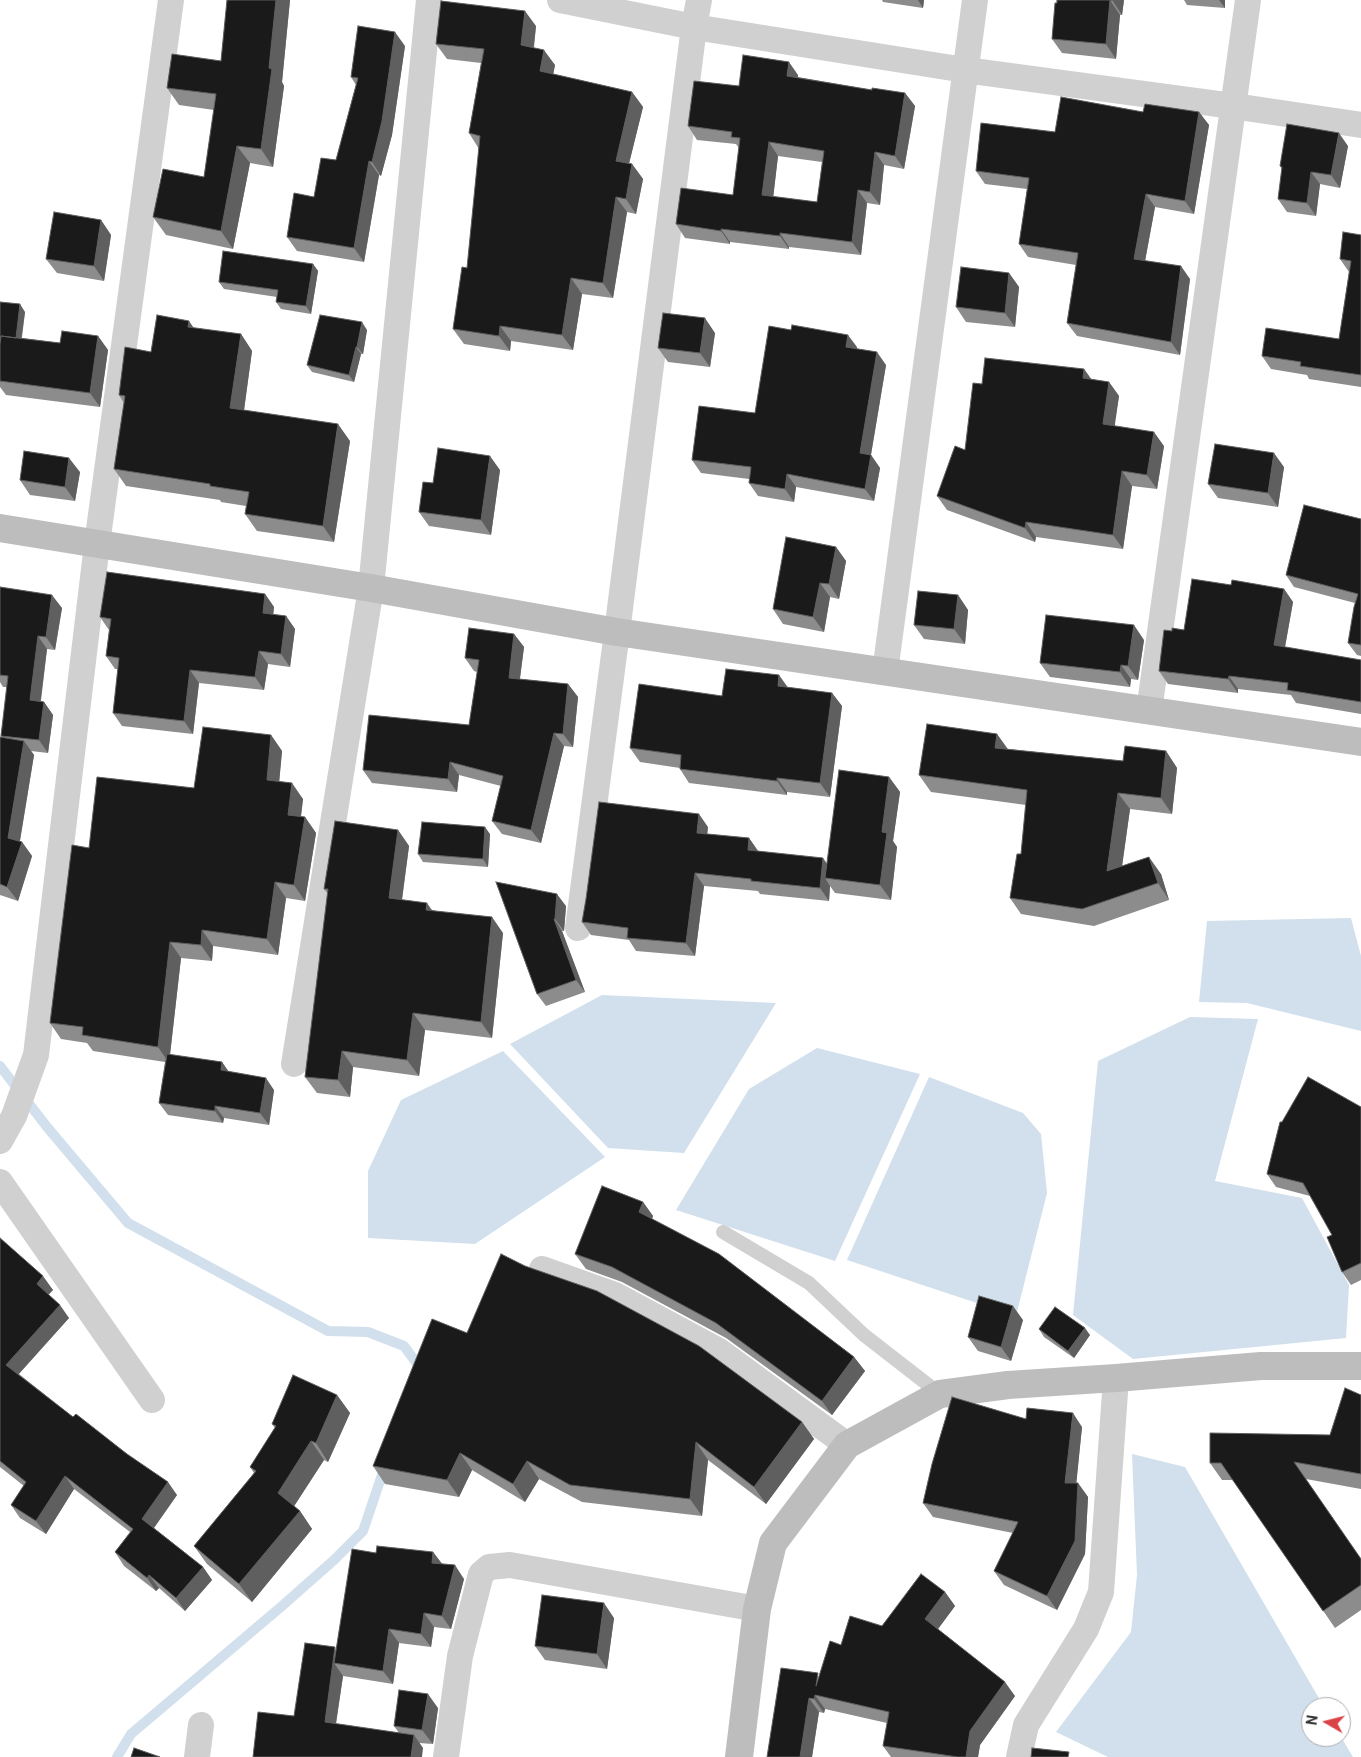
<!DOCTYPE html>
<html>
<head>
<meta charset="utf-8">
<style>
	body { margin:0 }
	#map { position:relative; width:1361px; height:1757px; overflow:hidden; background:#fff; font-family:Roboto,sans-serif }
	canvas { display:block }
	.north { position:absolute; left:1301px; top:1697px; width:50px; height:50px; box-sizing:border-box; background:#fff; border:1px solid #adadad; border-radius:50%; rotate:278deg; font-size:14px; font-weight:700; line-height:20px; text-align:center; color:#333 }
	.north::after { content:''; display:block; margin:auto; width:18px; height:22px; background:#db4447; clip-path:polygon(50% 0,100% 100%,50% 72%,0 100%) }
</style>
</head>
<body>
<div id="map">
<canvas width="1361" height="1757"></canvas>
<div class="north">N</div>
</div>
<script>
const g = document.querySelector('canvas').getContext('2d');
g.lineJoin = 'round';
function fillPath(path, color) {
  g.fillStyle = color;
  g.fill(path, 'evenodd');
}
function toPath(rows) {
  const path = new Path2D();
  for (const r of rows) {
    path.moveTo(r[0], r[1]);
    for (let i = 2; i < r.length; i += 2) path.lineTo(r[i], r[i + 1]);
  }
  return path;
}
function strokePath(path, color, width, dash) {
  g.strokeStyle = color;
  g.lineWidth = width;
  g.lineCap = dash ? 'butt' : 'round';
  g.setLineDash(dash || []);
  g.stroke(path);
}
fillPath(toPath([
	[1351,918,1361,956,1361,1031,1247,1003,1199,1002,1207,921],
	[602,995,776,1003,684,1153,608,1148,510,1044],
	[1190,1017,1258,1019,1215,1181,1302,1198,1349,1285,1346,1338,1133,1359,1073,1315,1098,1061],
	[817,1048,920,1074,835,1261,676,1210,749,1089],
	[503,1051,605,1157,475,1244,368,1238,368,1171,401,1100],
	[929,1077,1023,1113,1041,1134,1047,1193,1016,1316,847,1260],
	[1132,1454,1185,1467,1324,1707,1311,1707,1311,1737,1341,1737,1353,1757,1108,1757,1056,1732,1131,1632,1137,1575]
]), '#d1e0ec');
strokePath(toPath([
	[0,1066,47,1127,128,1223,328,1331,368,1332,404,1346,418,1365,415,1374],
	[117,1757,131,1734,282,1606,334,1560,363,1531,385,1466]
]), '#d1e0ec', 10);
strokePath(toPath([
	[723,1232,809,1283,864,1335,940,1394]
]), '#d0d0d0', 14);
strokePath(toPath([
	[560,0,694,27,965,70,1233,106,1361,125],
	[885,672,975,0],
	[1149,711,1248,0],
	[578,928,617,632,694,27,699,0],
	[294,1064,371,588,429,0],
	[0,1141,14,1116,36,1055,97,544,171,0],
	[0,1182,152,1400],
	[542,1269,615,1295,719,1351,847,1445],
	[197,1757,201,1725],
	[446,1757,460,1656,481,1574,489,1567,510,1565,757,1609],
	[1019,1757,1026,1725,1086,1629,1101,1592,1116,1378]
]), '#d0d0d0', 26);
strokePath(toPath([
	[0,528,371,588,617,632,1361,742],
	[739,1757,757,1609,773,1543,847,1445,940,1394,1008,1385,1116,1378,1261,1366,1361,1366]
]), '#bdbdbd', 28);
fillPath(toPath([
	[227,0,290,0,282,82,284,86,273,167,250,163,233,249,166,235,153,217,204,177,214,110,179,105,167,88,221,61],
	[882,0,924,0,923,8,883,2],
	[1057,0,1124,0,1122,15,1120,15,1116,59,1062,53,1052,39],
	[1184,0,1225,0,1225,8,1187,5],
	[536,26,534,48,555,65,553,74,632,92,643,107,629,163,632,164,643,179,636,214,627,212,613,298,582,294,573,350,511,341,510,351,464,344,453,329,467,268,479,149,469,133,481,63,447,59,436,44],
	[405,46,392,135,381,176,379,175,364,262,297,251,287,237,314,197,336,160,356,85,351,77],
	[798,75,798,77,872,90,905,93,915,106,904,169,884,165,880,205,867,203,861,255,789,247,789,249,730,242,730,244,685,238,676,224,733,195,739,148,736,144,697,140,688,126,739,86],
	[778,156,822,162,817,202,773,197],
	[1143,112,1199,112,1209,125,1194,214,1155,207,1145,261,1190,279,1180,355,1077,336,1067,323,1076,265,1028,257,1019,244,1027,189,985,184,976,171,1055,132],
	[1348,146,1340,188,1320,184,1316,216,1287,212,1278,199,1282,169,1280,166],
	[101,220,111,235,104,281,57,273,46,259],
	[1361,235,1361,387,1309,379,1307,375,1271,369,1262,356,1339,339,1349,272,1340,259],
	[313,264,318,271,311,314,281,309,276,302,277,297,224,289,219,282],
	[1009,273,1019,287,1015,327,966,322,956,307],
	[0,302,25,312,22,338,60,343,98,336,108,350,100,407,6,395,0,387],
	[194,328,241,334,252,351,244,410,350,441,334,542,257,531,245,514,246,506,221,502,220,500,126,486,114,469,124,403,119,395,151,352],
	[367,330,363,354,361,354,354,382,312,372,307,365],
	[715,333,710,367,668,362,658,348],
	[857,347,857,349,886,365,871,455,880,468,874,501,796,487,794,502,758,496,749,483,749,479,701,473,692,460,755,413],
	[1084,369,1091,379,1109,382,1119,396,1114,426,1164,446,1157,489,1132,486,1123,549,1036,537,1035,542,947,510,937,496,965,450,982,384],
	[1284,467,1278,507,1218,498,1208,484],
	[500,470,491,535,429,526,419,512,433,483],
	[80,472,75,501,30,495,20,480],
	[1361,519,1361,656,1357,655,1348,643,1355,603,1294,587,1286,575],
	[836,547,846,561,839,599,830,597,824,632,783,624,773,609],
	[1231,585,1284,589,1293,602,1285,647,1361,660,1361,714,1296,703,1291,695,1238,689,1238,693,1168,684,1159,671,1172,631,1184,630],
	[0,587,62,608,55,650,47,649,41,701,44,702,53,715,48,753,31,751,34,755,20,841,22,842,32,856,18,901,0,895,0,737,2,737,1,736,7,687,3,687,0,682],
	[265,594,274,607,273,615,286,616,295,629,290,667,268,664,264,690,199,683,193,734,122,726,113,713,118,669,115,669,106,656,109,630,100,617],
	[958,595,968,610,965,644,924,639,914,625],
	[514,634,524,647,520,679,568,684,578,697,573,747,564,746,541,843,502,834,492,821,501,786,459,775,457,792,372,783,363,770,469,725,477,672,474,671,465,658],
	[1144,640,1138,680,1131,679,1130,687,1050,677,1040,663],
	[787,687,832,693,842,706,830,797,787,792,787,795,689,783,680,769,680,768,640,762,630,748,722,696],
	[997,734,1008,749,1123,761,1166,751,1177,768,1172,814,1130,809,1122,866,1161,874,1169,900,1094,926,1021,914,1010,898,1021,854,1026,805,931,792,919,775],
	[271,735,282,751,279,781,303,799,301,817,305,817,316,833,305,901,286,898,278,955,213,946,212,961,181,958,170,1055,222,1062,228,1071,274,1090,269,1125,224,1118,223,1123,168,1115,159,1103,165,1062,93,1051,87,1043,61,1039,50,1023,89,848,194,788],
	[889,777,900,792,893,841,897,847,891,900,835,893,830,886,829,901,760,894,758,891,704,886,695,956,636,951,629,940,591,935,582,922,708,827,707,834,749,838,758,851,827,864],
	[398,830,409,846,402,900,503,933,492,1038,425,1030,419,1076,353,1067,350,1097,317,1093,305,1077,328,894,324,889],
	[490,834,488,867,423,862,418,854],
	[496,882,566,906,564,931,562,931,585,992,546,1006,537,994],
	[1361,1107,1361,1280,1351,1285,1342,1272,1332,1235,1310,1196,1276,1187,1267,1174,1282,1122],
	[643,1202,653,1216,652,1219,854,1357,865,1371,832,1415,726,1338,622,1282,586,1269,575,1254],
	[0,1238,53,1290,48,1295,69,1318,19,1374,73,1417,177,1495,154,1528,203,1567,212,1580,185,1611,159,1588,156,1591,124,1566,115,1552,130,1532,74,1489,46,1534,20,1518,11,1505,24,1486,0,1467],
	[1023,1320,1011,1361,978,1351,968,1337],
	[1039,1329,1090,1335,1074,1358,1044,1337],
	[467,1333,802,1422,814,1439,766,1504,708,1460,702,1516,582,1502,539,1479,525,1502,472,1470,459,1497,385,1484,373,1466],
	[337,1395,350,1413,328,1462,324,1460,294,1506,300,1511,312,1529,252,1602,207,1564,194,1546,254,1473,250,1467,275,1428,272,1424],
	[1361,1395,1361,1489,1306,1479,1361,1559,1361,1610,1335,1628,1233,1480,1222,1480,1210,1463,1330,1435],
	[1026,1419,1082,1427,1076,1483,1078,1483,1088,1497,1085,1554,1057,1610,1004,1585,994,1571,1013,1533,933,1517,923,1503],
	[433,1552,442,1564,464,1579,451,1629,434,1627,431,1647,399,1643,393,1684,343,1676,336,1724,399,1733,394,1726,438,1708,433,1744,419,1743,423,1748,294,1716,336,1648,376,1553],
	[945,1592,955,1606,938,1629,1015,1696,980,1745,978,1757,891,1757,883,1746,887,1723,825,1709,824,1713,819,1712,812,1757,767,1757,820,1675,841,1645,882,1626],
	[614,1618,607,1669,545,1660,535,1646]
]), '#8c8c8c');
fillPath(toPath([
	[276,0,290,0,282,82,284,86,273,167,261,149],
	[918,0,924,0,923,8],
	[1110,0,1120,15,1116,59,1106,44],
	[1112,0,1124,0,1122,15],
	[1219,0,1225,0,1225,8],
	[525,11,536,26,532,61,521,45],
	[395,32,405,46,392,135,381,176,372,162],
	[544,50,555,65,551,86,540,71],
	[789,62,798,75,796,89,787,76],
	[632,92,643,107,626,176,616,161],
	[905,93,915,106,904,169,895,156],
	[1199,112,1209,125,1194,214,1185,201],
	[1339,133,1348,146,1340,188,1331,175],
	[769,142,778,156,772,208,762,195],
	[237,146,250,163,233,249,221,231],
	[875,152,884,165,880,205,870,192],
	[369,161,379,175,364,262,354,248],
	[632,164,643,179,636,214,626,199],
	[1311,172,1320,184,1316,216,1307,203],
	[858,190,867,203,861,255,852,242],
	[1146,194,1155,207,1143,272,1134,259],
	[616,197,627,212,613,298,603,283],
	[101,220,111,235,104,281,94,266],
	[721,229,730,242,730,244,721,231],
	[780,233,789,247,789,249,780,236],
	[313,264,318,271,311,314,306,306],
	[1181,266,1190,279,1180,355,1171,342],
	[1009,273,1019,287,1015,327,1005,313],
	[571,278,582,294,573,350,562,335],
	[20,304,25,312,20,347,15,340],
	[705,318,715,333,710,367,700,353],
	[189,321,200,337,188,327],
	[362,322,367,330,363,354,357,347],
	[500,326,511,341,510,351,499,336],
	[241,334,252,351,242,425,230,408],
	[848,335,857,347,855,360,846,347],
	[98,336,108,350,100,407,90,393],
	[356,347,361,354,354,382,349,375],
	[877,352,886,365,869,466,860,453],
	[1084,369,1094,383,1083,378],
	[1109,382,1119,396,1113,438,1103,424],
	[338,424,350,441,334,542,323,526],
	[1154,432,1164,446,1157,489,1147,475],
	[1274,453,1284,467,1278,507,1268,493],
	[871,455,880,468,874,501,865,489],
	[490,456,500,470,491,535,481,520],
	[69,458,80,472,75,501,65,487],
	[1122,471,1132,486,1123,549,1113,535],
	[787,474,796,487,794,502,785,489],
	[1026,522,1036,537,1035,542,1025,528],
	[836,547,846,561,839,599,829,584],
	[820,583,830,597,824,632,813,617],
	[1284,589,1293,602,1283,658,1274,645],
	[265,594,274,607,272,626,263,613],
	[52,595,62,608,55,650,46,637],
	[958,595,968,610,965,644,954,629],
	[286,616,295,629,290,667,281,654],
	[1134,625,1144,640,1138,680,1128,666],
	[514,634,524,647,518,692,509,678],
	[38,636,47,649,39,713,30,700],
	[259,651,268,664,264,690,255,677],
	[1121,665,1131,679,1130,687,1120,672],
	[190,670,199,683,193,734,184,721],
	[779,675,789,689,778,686],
	[1229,676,1238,689,1238,693,1228,679],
	[568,684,578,697,573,747,563,734],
	[832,693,842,706,830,797,820,783],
	[44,702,53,715,48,753,39,740],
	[554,733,564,746,541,843,531,830],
	[997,734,1008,750,995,748],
	[271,735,282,751,278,796,267,780],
	[24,741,34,755,18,852,8,838],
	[1166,751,1177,768,1172,814,1161,798],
	[450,762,459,775,457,792,448,779],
	[889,777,900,792,893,841,897,847,891,900,880,885,882,832],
	[777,778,787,792,787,795,777,781],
	[292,783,303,799,299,831,288,815],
	[1118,793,1130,809,1119,888,1107,871],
	[699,814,708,827,706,846,697,833],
	[305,817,316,833,305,901,294,885],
	[485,827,490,834,488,867,483,859],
	[398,830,409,846,400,914,389,898],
	[749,838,758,851,748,850],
	[22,842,32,856,18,901,7,887],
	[1149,857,1161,874,1169,900,1158,883],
	[823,858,832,871,825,878,830,886,829,901,820,888],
	[695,873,704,886,695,956,686,943],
	[275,882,286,898,278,955,267,939],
	[557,894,566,906,564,931,555,919],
	[427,903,438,919,426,910],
	[492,917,503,933,492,1038,481,1022],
	[554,919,562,931,585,992,576,980],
	[202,930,213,946,212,961,201,945],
	[170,942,181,958,169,1063,158,1047],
	[413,1013,425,1030,419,1076,407,1060],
	[342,1051,353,1067,350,1097,338,1080],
	[222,1062,231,1075,221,1070],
	[266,1078,274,1090,269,1125,260,1113],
	[215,1106,224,1118,223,1123,215,1111],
	[643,1202,653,1216,649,1227,639,1212],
	[43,1276,53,1290,46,1297,37,1284],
	[60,1305,69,1318,15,1378,6,1365],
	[1013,1306,1023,1320,1011,1361,1001,1347],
	[1085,1328,1090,1335,1074,1358,1068,1351],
	[854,1357,865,1371,832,1415,822,1401],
	[337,1395,350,1413,328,1462,316,1443],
	[1073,1413,1082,1427,1075,1497,1065,1483],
	[802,1422,814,1439,766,1504,754,1487],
	[311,1441,324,1460,291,1511,278,1493],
	[696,1442,708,1460,702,1516,690,1499],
	[460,1453,472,1470,459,1497,447,1480],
	[527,1461,539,1479,525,1502,513,1484],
	[65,1476,74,1489,46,1534,36,1521],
	[168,1482,177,1495,151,1532,142,1519],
	[1078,1483,1088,1497,1085,1554,1057,1610,1047,1596],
	[300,1511,312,1529,252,1602,239,1584],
	[433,1552,443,1565,432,1563],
	[455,1565,464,1579,451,1629,442,1616],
	[203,1567,212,1580,185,1611,176,1598],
	[149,1575,159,1588,156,1591,147,1578],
	[945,1592,955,1606,935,1633,925,1619],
	[604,1603,614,1618,607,1669,597,1654],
	[424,1613,434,1627,431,1647,421,1634],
	[389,1629,399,1643,393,1684,383,1671],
	[335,1647,334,1663,343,1676,334,1736,325,1722],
	[1005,1682,1015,1696,980,1745,978,1757,966,1757,970,1731],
	[428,1694,438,1708,433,1744,422,1730],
	[815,1695,825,1709,824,1713,814,1699],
	[809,1698,819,1712,812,1757,800,1757],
	[414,1735,423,1748,422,1757,411,1757]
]), '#5f5f5f');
const building = toPath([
	[227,0,276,0,269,68,272,69,261,149,237,146,221,231,153,217,163,169,204,177,216,94,167,88,172,54,221,61,227,0],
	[1057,0,1112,0,1110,0,1106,44,1052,39,1055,3,1057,3,1057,0],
	[441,1,525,11,521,45,544,50,540,71,632,92,616,161,632,164,626,199,616,197,603,283,571,278,562,335,500,326,499,336,453,329,462,267,467,268,480,136,469,133,484,49,436,44,441,1],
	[358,26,395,32,382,121,372,162,369,161,354,248,287,237,294,193,314,197,321,158,336,160,358,78,351,77,358,26],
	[743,55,789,62,787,76,872,90,872,88,905,93,895,156,875,152,870,192,858,190,852,242,780,233,780,236,721,229,721,231,676,224,681,188,733,195,740,138,731,137,732,132,688,126,694,81,739,86,743,55],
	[769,142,824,151,817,202,762,195,769,142],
	[1061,97,1143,112,1145,104,1199,112,1185,201,1146,194,1134,259,1181,266,1171,342,1067,323,1078,253,1019,244,1029,178,976,171,981,123,1055,132,1061,97],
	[1287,124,1339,133,1331,175,1311,172,1307,203,1278,199,1282,167,1280,166,1287,124],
	[54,212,101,220,94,266,46,259,54,212],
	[1343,232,1361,235,1361,375,1300,366,1301,362,1262,356,1266,328,1339,339,1351,261,1340,259,1343,232],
	[223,251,313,264,306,306,276,302,278,290,219,282,223,251],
	[961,267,1009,273,1005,313,956,307,961,267],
	[0,302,20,304,16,338,1,336,0,338,0,302],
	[663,313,705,318,700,353,658,348,663,313],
	[157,315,189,321,188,327,241,334,230,408,338,424,323,526,245,514,249,492,210,486,210,484,114,469,125,396,119,395,125,347,151,352,157,315],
	[320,315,362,322,357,347,356,347,349,375,307,365,320,315],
	[792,325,848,335,846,347,877,352,860,453,871,455,865,489,787,474,785,489,749,483,751,467,692,460,699,406,755,413,769,326,791,330,792,325],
	[62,331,98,336,90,393,0,381,0,344,1,336,60,343,62,331],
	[985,358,1084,369,1083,378,1109,382,1103,424,1154,432,1147,475,1122,471,1113,535,1026,522,1025,528,937,496,955,446,965,450,973,383,982,384,985,358],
	[1215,444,1274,453,1268,493,1208,484,1215,444],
	[438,448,490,456,481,520,419,512,423,482,433,483,438,448],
	[24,451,69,458,65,487,20,480,24,451],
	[1304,505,1361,519,1361,645,1348,643,1354,607,1358,594,1286,575,1304,505],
	[786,537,836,547,829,584,820,583,813,617,773,609,786,537],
	[107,572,265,594,263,613,286,616,281,654,259,651,255,677,190,670,184,721,113,713,119,658,106,656,111,619,100,617,107,572],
	[1192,579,1231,585,1232,580,1284,589,1274,645,1361,660,1361,702,1287,690,1288,683,1229,676,1228,679,1159,671,1164,630,1172,631,1172,628,1184,630,1192,579],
	[0,587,52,595,46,637,38,636,30,700,44,702,39,740,1,736,8,676,0,675,0,587],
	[918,591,958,595,954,629,914,625,918,591],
	[1046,615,1134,625,1128,666,1121,665,1120,672,1040,663,1046,615],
	[469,628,514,634,509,678,568,684,563,734,554,733,531,830,492,821,503,776,450,762,448,779,363,770,369,715,469,725,479,660,465,658,469,628],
	[726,669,779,675,778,686,832,693,820,783,777,778,777,781,680,769,681,755,630,748,639,684,722,696,726,669],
	[927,724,997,734,995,748,1123,761,1125,746,1166,751,1161,798,1118,793,1107,871,1149,857,1158,883,1082,909,1010,898,1017,854,1021,854,1027,790,919,775,927,724],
	[203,727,271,735,267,780,292,783,288,815,305,817,294,885,275,882,267,939,202,930,201,945,170,942,158,1047,82,1035,83,1027,50,1023,72,845,89,848,97,777,194,788,203,727],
	[0,737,24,741,8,838,22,842,7,887,0,884,0,737],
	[839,770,889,777,882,832,887,833,880,885,825,878,839,770],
	[599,802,699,814,697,833,749,838,748,850,823,858,820,888,751,881,751,879,695,873,686,943,627,938,628,928,582,922,586,899,599,802],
	[335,821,398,830,389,898,427,903,426,910,492,917,481,1022,413,1013,407,1060,342,1051,338,1080,305,1077,328,889,324,889,335,821],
	[422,822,485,827,483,859,418,854,422,822],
	[496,882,557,894,555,919,554,919,576,980,537,994,496,882],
	[167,1054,222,1062,221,1070,266,1078,260,1113,215,1106,215,1111,159,1103,167,1054],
	[1308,1077,1361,1107,1361,1263,1342,1272,1327,1237,1332,1235,1303,1183,1267,1174,1280,1122,1282,1122,1308,1077],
	[602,1186,643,1202,639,1212,719,1254,854,1357,822,1401,716,1323,612,1267,575,1254,602,1186],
	[0,1238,43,1276,37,1284,60,1305,6,1365,73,1417,76,1414,127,1454,168,1482,142,1519,203,1567,176,1598,149,1575,147,1578,115,1552,133,1529,65,1476,36,1521,11,1505,26,1482,0,1461,0,1238],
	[501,1254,525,1266,597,1291,699,1346,802,1422,754,1487,696,1442,690,1499,570,1485,527,1461,513,1484,460,1453,447,1480,373,1466,432,1319,467,1333,501,1254],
	[979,1296,1013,1306,1001,1347,968,1337,979,1296],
	[1055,1307,1085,1328,1068,1351,1039,1329,1055,1307],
	[293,1375,337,1395,316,1443,311,1441,278,1493,300,1511,239,1584,194,1546,256,1471,250,1467,276,1426,272,1424,293,1375],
	[1345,1388,1361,1395,1361,1474,1294,1462,1361,1559,1361,1585,1323,1611,1221,1463,1210,1463,1210,1433,1330,1435,1345,1388],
	[952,1397,1026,1419,1027,1408,1073,1413,1065,1483,1078,1483,1075,1541,1047,1596,994,1571,1018,1522,923,1503,932,1464,952,1397],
	[377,1546,433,1552,432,1563,455,1565,442,1616,424,1613,421,1634,389,1629,383,1671,334,1663,352,1549,376,1553,377,1546],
	[921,1574,945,1592,925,1619,1005,1682,970,1731,966,1757,958,1757,883,1746,889,1712,815,1695,814,1699,809,1698,800,1757,767,1757,781,1668,818,1673,816,1686,830,1641,841,1645,850,1616,882,1626,921,1574],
	[542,1595,604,1603,597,1654,535,1646,542,1595],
	[305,1643,335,1647,325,1722,414,1735,411,1757,253,1757,258,1712,294,1716,305,1643],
	[399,1690,428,1694,422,1730,394,1726,399,1690],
	[134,1748,160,1757,131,1757,134,1748],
	[1032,1748,1069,1752,1068,1757,1031,1757,1032,1748]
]);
fillPath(building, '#1a1a1a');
strokePath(building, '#5f5f5f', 1);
</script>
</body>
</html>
